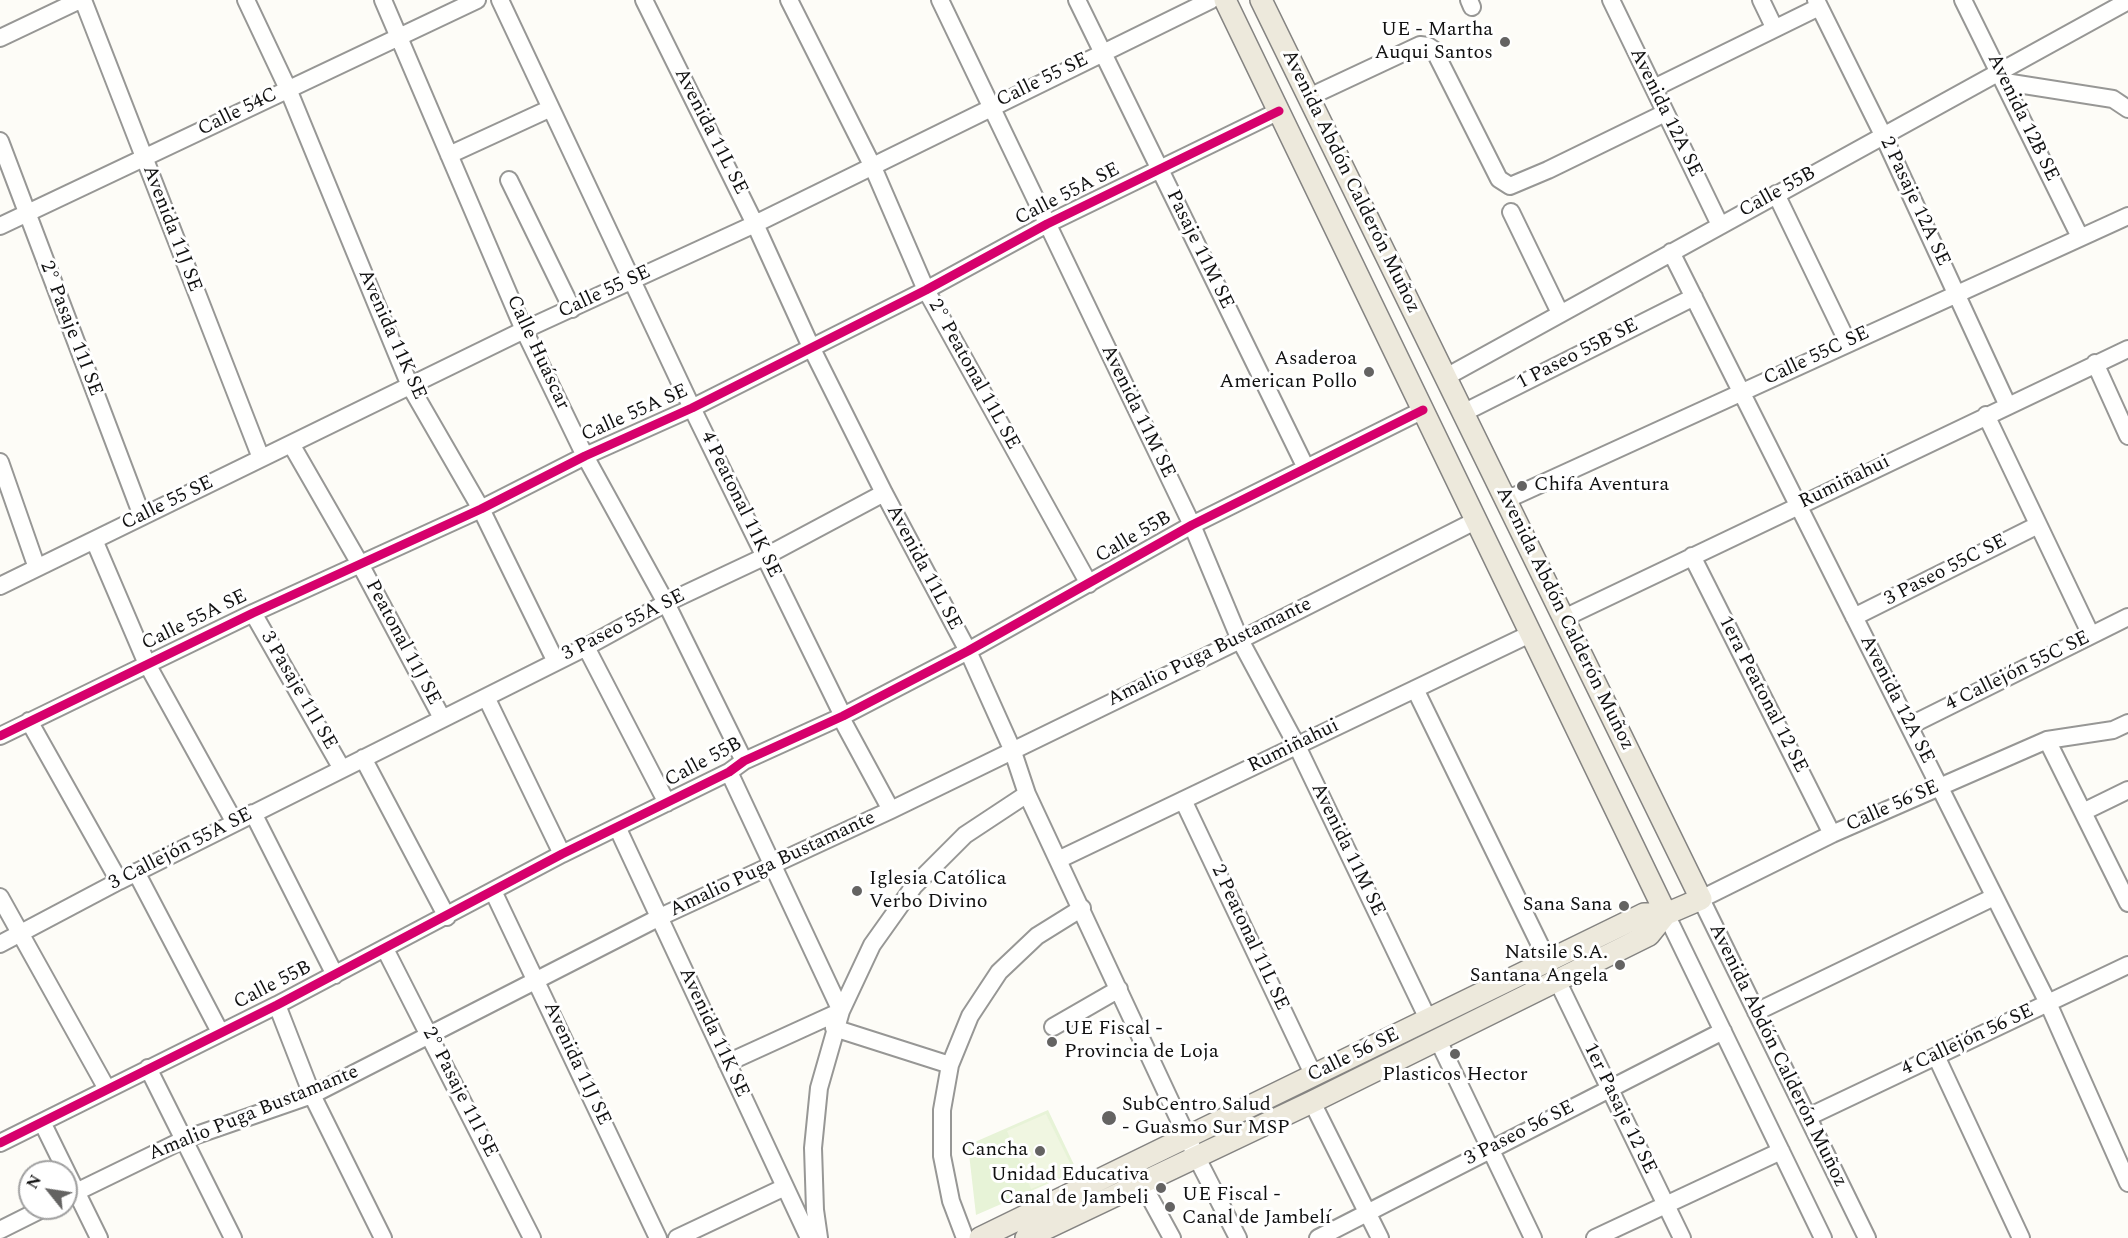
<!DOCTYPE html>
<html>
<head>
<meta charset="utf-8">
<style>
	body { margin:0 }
	#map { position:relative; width:2128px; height:1238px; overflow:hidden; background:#fdfcf7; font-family:Spectral,serif }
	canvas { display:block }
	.north { position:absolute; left:18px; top:1160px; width:60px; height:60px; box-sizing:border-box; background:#fff; border:2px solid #a0a0a0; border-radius:50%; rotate:300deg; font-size:16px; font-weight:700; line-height:24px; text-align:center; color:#111 }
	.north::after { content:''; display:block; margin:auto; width:21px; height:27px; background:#646362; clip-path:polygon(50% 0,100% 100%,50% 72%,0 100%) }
</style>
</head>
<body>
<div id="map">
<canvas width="2128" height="1238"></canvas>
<div class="north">N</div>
</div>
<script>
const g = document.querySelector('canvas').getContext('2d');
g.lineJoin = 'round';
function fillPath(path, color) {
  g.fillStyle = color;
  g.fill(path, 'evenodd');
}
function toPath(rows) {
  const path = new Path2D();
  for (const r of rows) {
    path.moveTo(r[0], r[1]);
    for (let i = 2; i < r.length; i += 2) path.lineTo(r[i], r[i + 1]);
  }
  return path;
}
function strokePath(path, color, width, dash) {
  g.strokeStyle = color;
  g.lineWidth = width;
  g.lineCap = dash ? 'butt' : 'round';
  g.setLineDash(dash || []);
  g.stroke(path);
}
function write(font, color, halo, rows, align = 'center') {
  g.font = font + ' Spectral,serif';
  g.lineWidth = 6;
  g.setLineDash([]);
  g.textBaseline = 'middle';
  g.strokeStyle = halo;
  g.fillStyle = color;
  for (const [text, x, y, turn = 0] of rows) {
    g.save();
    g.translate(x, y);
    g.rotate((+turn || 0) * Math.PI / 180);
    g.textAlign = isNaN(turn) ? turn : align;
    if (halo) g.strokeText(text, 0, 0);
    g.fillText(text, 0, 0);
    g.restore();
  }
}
fillPath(toPath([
	[1048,1110,1077,1171,976,1215,968,1145]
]), '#e7f3d7');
fillPath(toPath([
	[1046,1114,1074,1171,1031,1189,1007,1131]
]), '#f0f6e1');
const minor = toPath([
	[83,0,261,458],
	[246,0,288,89,410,386,481,509,556,662],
	[383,0,524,330,585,456,666,603,744,761],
	[500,0,692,408,843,716],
	[644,0,755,224,811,347,884,493,968,651,1012,749,1027,794,1196,1156,1238,1238],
	[789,0,872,165,926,290,1089,584],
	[940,0,1192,525,1240,640,1297,746,1428,1019],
	[1077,0,1306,468],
	[1469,0,1472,7],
	[1611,0,1720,225],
	[1761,0,1774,27],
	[1816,0,1883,135,2008,406],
	[1963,0,2080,237],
	[0,38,80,0],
	[2005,82,2113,99,2128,109],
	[1654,88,1819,7],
	[1309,97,1420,45,1428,46,1434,50,1499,179,1510,186,1548,170,1665,113],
	[0,141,142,516],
	[449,155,549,109],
	[509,180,572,309],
	[1776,194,1848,343],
	[1511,212,1560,313],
	[0,226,477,0],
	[1671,252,2048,1003,2128,1183],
	[2095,363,2128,436],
	[1446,377,2128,1],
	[1463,413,1694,297],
	[1986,415,2091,635],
	[291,444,360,564,442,718],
	[0,462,37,568],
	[1506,500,2128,216],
	[94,540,147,664,235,823],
	[1692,556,1832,834],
	[0,586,524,330,755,224,1211,0],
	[253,613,342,769],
	[1854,617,2038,525],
	[1564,618,2128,349],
	[586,647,667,803],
	[1415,689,1541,947],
	[486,697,562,854],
	[840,716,891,810],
	[29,721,119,881],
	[1909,726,2128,617],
	[0,736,253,613,481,509,585,456,692,408,926,290,1047,224,1279,111],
	[2047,740,2128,903],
	[363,758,447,917],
	[1183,800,1314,1076],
	[2083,812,2128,790],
	[253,813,335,975],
	[618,829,809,1238],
	[1058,860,1530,634],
	[136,872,220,1032],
	[493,891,658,1238],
	[0,897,107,1089],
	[1666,914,1823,1238],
	[0,944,119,881,586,647,666,603,766,556,884,493],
	[385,949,532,1238],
	[1557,980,1682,1238],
	[277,1005,312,1095,383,1238],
	[1756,1012,1994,897],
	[1053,1027,1119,989],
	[834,1028,950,1065],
	[1438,1040,1533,1238],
	[1936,1056,2021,1238],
	[727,1063,841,1011,729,772],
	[148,1068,233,1238],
	[1312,1102,1380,1238],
	[1808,1117,2128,965],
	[42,1122,99,1238],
	[0,1143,277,1005,562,854,729,772,744,761,843,716,968,651,1192,525,1423,410],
	[1142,1183,1172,1238],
	[66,1197,185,1139,312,1095,660,917,891,810,1240,640,1475,521],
	[0,1230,44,1208],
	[677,1238,785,1187],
	[819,1238,815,1210,813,1148,819,1088,841,1011,872,945,914,886,965,835,1027,794],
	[965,1238,951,1201,942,1156,942,1110,950,1065,970,1016,999,972,1037,936,1082,908],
	[1318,1238,1723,1031],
	[1595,1238,1781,1151],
	[1867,1238,1701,899,1832,834,2047,740,2113,730,2128,723]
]);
const major = toPath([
	[1225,0,1666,914],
	[980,1238,1644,914,1666,914,1701,899,1261,0],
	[1026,1238,1312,1102,1649,935,1666,914]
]);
strokePath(minor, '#979795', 20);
strokePath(major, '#858482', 24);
strokePath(minor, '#fffffe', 16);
strokePath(major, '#ede9dc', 21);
strokePath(toPath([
	[0,736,253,613,481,509,585,456,692,408,926,290,1047,224,1279,111],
	[0,1143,277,1005,562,854,729,772,744,761,843,716,968,651,1192,525,1423,410]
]), '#d6006c', 9);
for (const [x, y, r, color] of [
	[1505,42,6,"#646362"],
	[1369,372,6,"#646362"],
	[1522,486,6,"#646362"],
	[857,891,6,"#646362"],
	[1624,906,6,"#646362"],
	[1620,965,6,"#646362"],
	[1052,1042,6,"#646362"],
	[1455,1054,6,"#646362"],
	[1109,1118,8,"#646362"],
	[1040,1151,6,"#646362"],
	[1161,1188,6,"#646362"],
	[1170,1207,6,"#646362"]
]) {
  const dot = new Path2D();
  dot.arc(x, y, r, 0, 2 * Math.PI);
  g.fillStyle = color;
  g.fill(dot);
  strokePath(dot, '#fff', 2);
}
write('20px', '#111', '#fff', [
	["UE - Martha",1493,31],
	["Auqui Santos",1493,54],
	["Asaderoa",1357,360],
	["American Pollo",1357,383],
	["Chifa Aventura",1534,486,"left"],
	["Iglesia Católica",869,880,"left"],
	["Verbo Divino",869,903,"left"],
	["Sana Sana",1612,906],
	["Natsile S.A.",1608,954],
	["Santana Angela",1608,977],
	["UE Fiscal -",1064,1030,"left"],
	["Provincia de Loja",1064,1053,"left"],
	["Plasticos Hector",1455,1076,"center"],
	["SubCentro Salud",1122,1106,"left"],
	["- Guasmo Sur MSP",1122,1129,"left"],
	["Cancha",1028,1151],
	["Unidad Educativa",1149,1176],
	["Canal de Jambeli",1149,1199],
	["UE Fiscal -",1182,1196,"left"],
	["Canal de Jambelí",1182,1219,"left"]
], 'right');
write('20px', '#111', '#fff', [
	["Calle 55 SE",1043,81,-26],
	["Calle 54C",238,113,-26],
	["Avenida 12A SE",1665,113,64],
	["Avenida 12B SE",2022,118,64],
	["Avenida 11L SE",710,132,63],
	["Avenida Abdón Calderón Muñoz",1350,182,64],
	["Calle 55B",1778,193,-29],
	["Calle 55A SE",1068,195,-27],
	["2 Pasaje 12A SE",1914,202,65],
	["Avenida 11J SE",171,229,69],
	["Pasaje 11M SE",1199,250,64],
	["Calle 55 SE",605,293,-25],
	["2° Pasaje 11I SE",70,329,69],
	["Avenida 11K SE",391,335,66],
	["Calle Huáscar",537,353,65],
	["1 Paseo 55B SE",1578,355,-27],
	["Calle 55C SE",1817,357,-25],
	["2° Peatonal 11L SE",973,375,61],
	["Avenida 11M SE",1137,412,64],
	["Calle 55A SE",635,414,-24],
	["Rumiñahui",1845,483,-26],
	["Calle 55 SE",168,504,-26],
	["4 Peatonal 11K SE",740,505,64],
	["Calle 55B",1134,538,-30],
	["Avenida 11L SE",923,568,62],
	["3 Paseo 55C SE",1946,571,-27],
	["Avenida Abdón Calderón Muñoz",1564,619,64],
	["Calle 55A SE",195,621,-26],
	["3 Paseo 55A SE",624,626,-27],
	["Peatonal 11J SE",402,643,62],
	["Amalio Puga Bustamante",1210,653,-26],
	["4 Callejón 55C SE",2018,672,-26],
	["3 Pasaje 11I SE",298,691,60],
	["1era Peatonal 12 SE",1762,695,63],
	["Avenida 12A SE",1896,700,63],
	["Rumiñahui",1294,747,-26],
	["Calle 55B",704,763,-28],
	["Calle 56 SE",1893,807,-24],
	["3 Callejón 55A SE",181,850,-27],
	["Avenida 11M SE",1347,850,64],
	["Amalio Puga Bustamante",773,865,-25],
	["2 Peatonal 11L SE",1249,938,65],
	["Calle 55B",273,986,-27],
	["Avenida 11K SE",713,1033,65],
	["4 Callejón 56 SE",1968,1041,-25],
	["Calle 56 SE",1354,1056,-26],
	["Avenida Abdón Calderón Muñoz",1777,1056,64],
	["Avenida 11J SE",576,1064,65],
	["2° Pasaje 11I SE",459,1093,63],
	["1er Pasaje 12 SE",1619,1109,64],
	["Amalio Puga Bustamante",254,1114,-22],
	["3 Paseo 56 SE",1520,1134,-27]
]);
</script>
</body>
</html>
